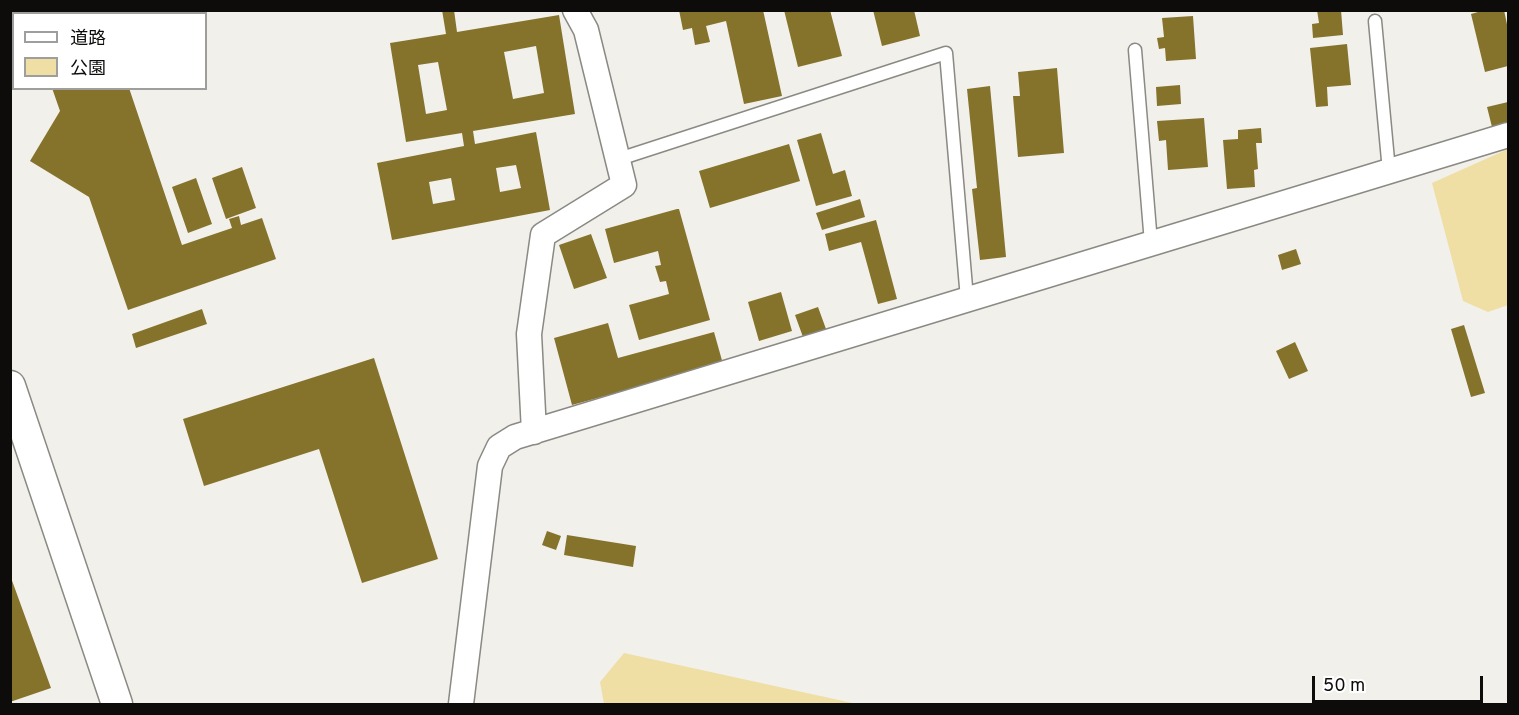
<!DOCTYPE html>
<html>
<head>
<meta charset="utf-8">
<style>
	body { margin:0 }
	#map { position:relative; width:1519px; height:715px; overflow:hidden; background:#f2f0eb; font-family:Overpass,"Noto Sans JP",sans-serif }
	canvas { display:block }
	.frame { position:absolute; inset:0; border:12px solid #0d0c0a; pointer-events:none }
	.legend { position:absolute; left:12px; top:12px; width:195px; height:78px; box-sizing:border-box; background:#fff; border:2px solid #9e9e9d; margin:0; padding:8px 10px; list-style:none; font-size:18px; color:#0d0c0a }
	.legend li { display:flex; align-items:center; gap:12px; height:30px }
	.legend b { width:30px; border:2px solid #9e9e9d }
	.scale { position:absolute; left:1312px; top:676px; width:171px; height:27px; box-sizing:border-box; border:3px solid #0d0c0a; border-top:0; padding-left:8px; font-size:18px; line-height:21px; white-space:nowrap; color:#0d0c0a; -webkit-text-stroke:4px #fff; paint-order:stroke }
</style>
</head>
<body>
<div id="map">
<canvas width="1519" height="715"></canvas>
<div class="frame"></div>
<ul class="legend">
<li><b style="height:8px;background:#fff"></b>道路</li>
<li><b style="height:16px;background:#efdfa5"></b>公園</li>
</ul>
<div class="scale">50 m</div>
</div>
<script>
const g = document.querySelector('canvas').getContext('2d');
g.lineJoin = 'round';
function fillPath(path, color) {
  g.fillStyle = color;
  g.fill(path, 'evenodd');
}
function toPath(rows) {
  const path = new Path2D();
  for (const r of rows) {
    path.moveTo(r[0], r[1]);
    for (let i = 2; i < r.length; i += 2) path.lineTo(r[i], r[i + 1]);
  }
  return path;
}
function strokePath(path, color, width, dash) {
  g.strokeStyle = color;
  g.lineWidth = width;
  g.lineCap = dash ? 'butt' : 'round';
  g.setLineDash(dash || []);
  g.stroke(path);
}
fillPath(toPath([
	[1508,149,1508,305,1488,312,1463,301,1432,183],
	[624,653,857,704,604,704,600,682]
]), '#efdfa5');
fillPath(toPath([
	[138,10,178,10,178,11,170,14,140,14],
	[442,10,454,10,457,32,559,15,575,114,473,131,475,144,536,132,550,210,392,240,377,163,464,146,462,133,406,142,390,43,446,34],
	[536,46,544,93,513,99,504,52],
	[438,62,447,110,426,114,418,65],
	[516,165,521,188,500,192,496,168],
	[451,178,455,200,433,204,429,182],
	[679,10,763,10,782,96,744,104,726,21,706,26,710,42,695,45,692,28,683,30],
	[784,10,830,10,842,56,798,67],
	[873,10,914,10,920,36,882,46],
	[1317,10,1341,10,1343,35,1313,38,1312,24,1319,23],
	[1485,10,1504,10,1508,29,1508,66,1485,72,1471,14],
	[1193,16,1196,59,1166,61,1165,48,1159,49,1157,38,1164,37,1162,18],
	[1347,44,1351,85,1327,87,1328,106,1316,107,1310,48],
	[1057,68,1064,153,1018,157,1013,96,1020,96,1018,72],
	[1180,85,1181,104,1157,106,1156,87],
	[990,86,1006,257,980,260,972,189,977,188,967,89],
	[52,88,129,88,182,245,232,228,229,219,239,216,241,225,262,218,276,259,128,310,89,197,30,161,60,111],
	[1508,102,1508,123,1492,127,1487,107],
	[1204,118,1208,167,1168,170,1166,140,1159,141,1157,121],
	[1261,128,1262,143,1256,143,1258,169,1254,170,1255,187,1227,189,1223,140,1238,139,1238,130],
	[821,133,833,174,845,170,852,196,816,206,797,140],
	[789,144,800,181,710,208,699,171],
	[242,167,256,208,226,219,212,178],
	[196,178,212,224,188,233,172,187],
	[860,199,865,217,822,230,816,213],
	[677,209,679,209,710,320,639,340,629,305,669,294,666,281,660,282,655,266,661,265,658,251,614,263,605,229],
	[876,220,897,299,878,304,861,242,829,251,825,234],
	[591,234,607,278,574,289,559,245],
	[1296,249,1301,264,1282,270,1278,255],
	[781,292,792,331,759,341,748,302],
	[818,307,826,329,803,337,795,315],
	[202,309,207,324,136,348,132,334],
	[608,323,618,358,714,332,723,364,572,405,554,338],
	[1464,325,1485,393,1471,397,1451,329],
	[1295,342,1308,371,1289,379,1276,351],
	[374,358,438,559,362,583,319,449,204,486,183,419],
	[547,531,561,536,556,550,542,545],
	[567,535,636,546,633,567,564,555],
	[10,575,51,688,10,702]
]), '#85732c');
const service = toPath([
	[1375,21,1389,171],
	[1135,50,1151,243],
	[619,159,946,53,967,299]
]);
const minor = toPath([
	[534,432,529,334,543,235,624,185,586,30,575,10],
	[461,704,490,466,499,447,515,437,1508,135]
]);
const tertiary = toPath([
	[10,386,117,704]
]);
strokePath(service, '#8a8983', 15);
strokePath(minor, '#8a8983', 27);
strokePath(tertiary, '#8a8983', 33);
strokePath(service, '#fff', 12);
strokePath(minor, '#fff', 24);
strokePath(tertiary, '#fff', 30);
</script>
</body>
</html>
